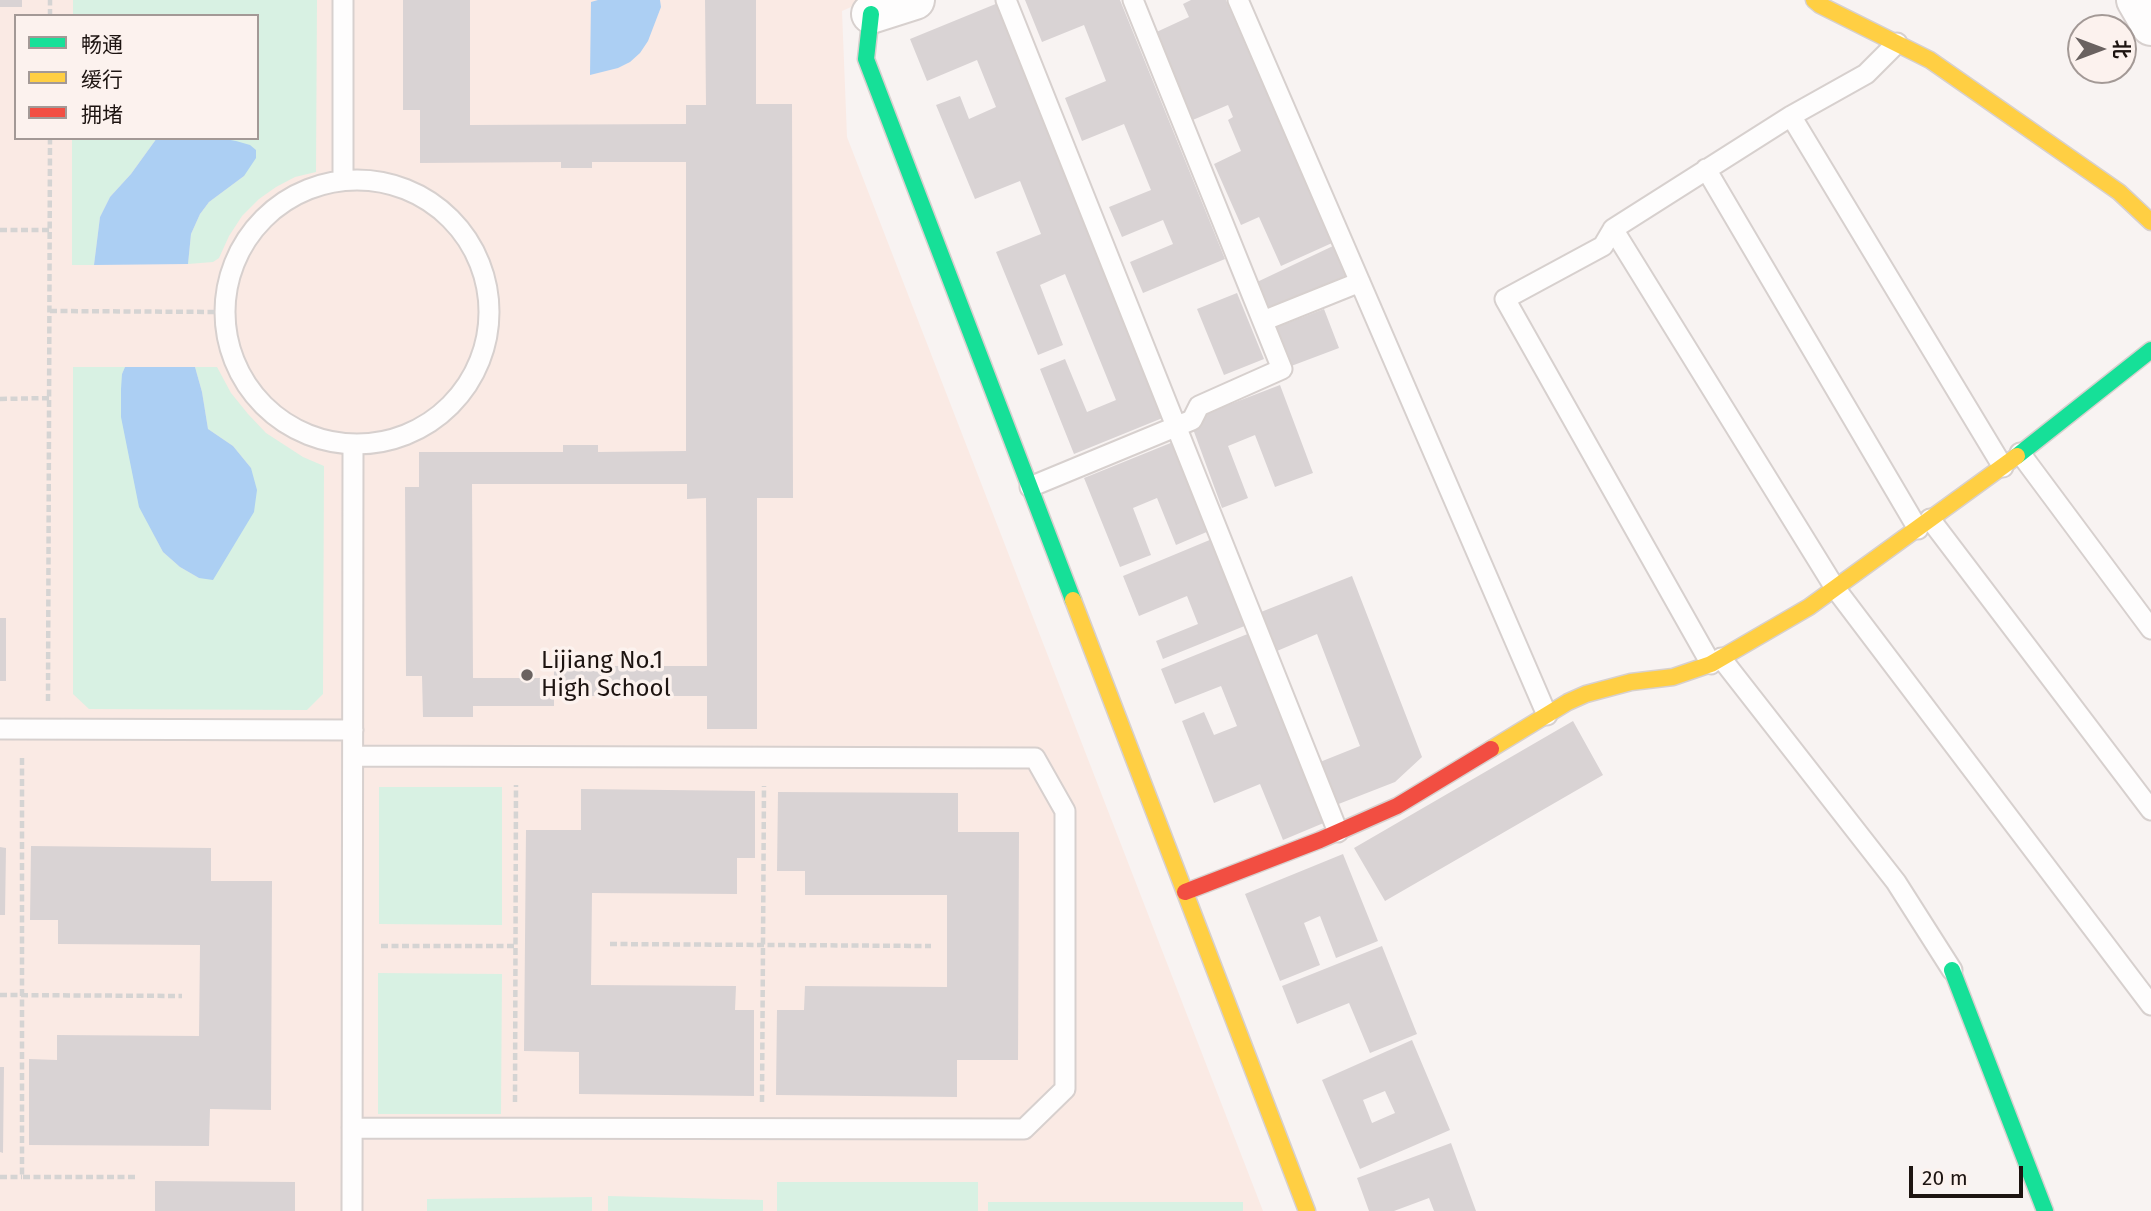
<!DOCTYPE html>
<html>
<head>
<meta charset="utf-8">
<style>
	body { margin:0 }
	#map { position:relative; width:2151px; height:1211px; overflow:hidden; background:#f8f3f2; font-family:"Fira Sans","Noto Sans SC",sans-serif }
	canvas { display:block }
	.legend { position:absolute; left:14px; top:14px; width:245px; height:126px; box-sizing:border-box; background:#fcf2ee; border:2px solid #a39996; margin:0; padding:9px 12px; list-style:none; font-size:21px; color:#1d1411 }
	.legend li { display:flex; align-items:center; gap:14px; height:35px }
	.legend b { width:35px; border:2px solid #a39996 }
	.north { position:absolute; left:2067px; top:14px; width:70px; height:70px; box-sizing:border-box; background:#fcf2ee; border:2px solid #a39996; border-radius:50%; rotate:90deg; font-size:19px; font-weight:700; line-height:28px; text-align:center; color:#1d1411 }
	.north::after { content:''; display:block; margin:auto; width:24px; height:32px; background:#6a6260; clip-path:polygon(50% 0,100% 100%,50% 72%,0 100%) }
	.scale { position:absolute; left:1909px; top:1166px; width:114px; height:32px; box-sizing:border-box; border:4px solid #1d1411; border-top:0; padding-left:9px; font-size:21px; line-height:24px; white-space:nowrap; color:#1d1411; -webkit-text-stroke:5px #fcf2ee; paint-order:stroke }
</style>
</head>
<body>
<div id="map">
<canvas width="2151" height="1211"></canvas>
<ul class="legend">
<li><b style="height:9px;background:#16e098"></b>畅通</li>
<li><b style="height:9px;background:#ffcf43"></b>缓行</li>
<li><b style="height:9px;background:#f24e42"></b>拥堵</li>
</ul>
<div class="north">北</div>
<div class="scale">20 m</div>
</div>
<script>
const g = document.querySelector('canvas').getContext('2d');
g.lineJoin = 'round';
function fillPath(path, color) {
  g.fillStyle = color;
  g.fill(path, 'evenodd');
}
function toPath(rows) {
  const path = new Path2D();
  for (const r of rows) {
    if (r.length === 3) {
      path.moveTo(r[0] + r[2], r[1]);
      path.arc(r[0], r[1], r[2], 0, 2 * Math.PI);
      continue;
    }
    path.moveTo(r[0], r[1]);
    for (let i = 2; i < r.length; i += 2) path.lineTo(r[i], r[i + 1]);
  }
  return path;
}
function strokePath(path, color, width, dash) {
  g.strokeStyle = color;
  g.lineWidth = width;
  g.lineCap = dash ? 'butt' : 'round';
  g.setLineDash(dash || []);
  g.stroke(path);
}
function write(font, color, halo, rows, align = 'center') {
  g.font = font + ' "Fira Sans",sans-serif';
  g.lineWidth = 7;
  g.setLineDash([]);
  g.textBaseline = 'middle';
  g.strokeStyle = halo;
  g.fillStyle = color;
  for (const [text, x, y, turn = 0] of rows) {
    g.save();
    g.translate(x, y);
    g.rotate((+turn || 0) * Math.PI / 180);
    g.textAlign = isNaN(turn) ? turn : align;
    if (halo) g.strokeText(text, 0, 0);
    g.fillText(text, 0, 0);
    g.restore();
  }
}
fillPath(toPath([
	[0,0,867,0,842,11,847,137,1263,1211,0,1211],
	[16,16,257,16,257,138,16,138]
]), '#faeae4');
fillPath(toPath([
	[73,0,317,0,316,172,295,177,276,187,259,199,242,216,229,236,219,258,213,262,188,264,191,234,200,214,209,202,244,176,222,139,220,138,257,138,257,16,73,16],
	[72,138,157,138,131,174,110,197,100,217,94,265,72,265],
	[73,367,125,367,122,374,140,507,163,552,180,567,199,578,251,468,233,446,208,429,202,392,195,367,217,367,231,393,248,414,266,433,303,457,324,466,323,694,307,710,89,709,73,694],
	[379,787,502,787,502,925,379,924],
	[378,973,502,974,501,1114,378,1114],
	[777,1182,978,1182,978,1211,777,1211],
	[608,1196,763,1200,763,1211,608,1211],
	[592,1197,592,1211,427,1211,427,1199],
	[988,1202,1243,1202,1243,1211,988,1211]
]), '#d8f1e3');
fillPath(toPath([
	[598,0,660,0,661,7,648,41,640,53,630,62,618,68,590,75,591,2],
	[157,138,220,138,236,141,250,145,256,150,256,158,244,176,209,202,200,214,191,234,188,264,94,265,100,217,110,197,131,174],
	[125,367,195,367,202,392,208,429,233,446,251,468,257,490,254,512,213,580,199,578,180,567,163,552,139,507,121,417,121,389,122,374]
]), '#accff3');
fillPath(toPath([
	[0,0,22,0,22,7,0,7],
	[403,0,470,0,470,125,686,124,686,105,706,105,705,0,756,0,756,104,792,104,793,498,757,498,757,729,707,729,707,696,554,696,554,706,473,706,473,717,423,717,422,676,406,676,405,487,419,487,419,452,563,452,563,445,598,445,598,452,686,451,686,162,592,162,592,168,561,168,561,162,420,163,420,110,403,110],
	[472,484,687,484,687,499,706,498,707,666,554,666,554,678,473,678],
	[1025,0,1120,0,1225,259,1143,293,1130,262,1173,244,1163,220,1122,237,1109,207,1151,190,1124,124,1082,141,1065,98,1106,81,1084,25,1042,42],
	[1191,0,1226,0,1332,243,1281,266,1259,217,1241,225,1214,164,1241,151,1228,120,1233,117,1228,105,1188,122,1150,35,1189,17,1183,4],
	[998,3,1165,417,1074,454,1040,369,1065,359,1087,412,1116,400,1065,274,1040,285,1063,345,1038,355,996,252,1041,234,1020,181,975,199,936,105,960,96,969,119,996,107,977,60,927,81,910,39],
	[1333,246,1347,275,1270,311,1257,282],
	[1237,293,1264,359,1224,375,1197,309],
	[1324,309,1339,348,1286,368,1272,329],
	[1280,385,1313,473,1275,487,1255,435,1228,446,1248,498,1222,508,1193,429,1202,415],
	[1173,442,1209,531,1176,545,1157,498,1133,508,1151,555,1120,567,1084,478],
	[1212,539,1247,625,1163,659,1156,641,1198,624,1187,596,1139,616,1123,576],
	[1352,576,1422,757,1395,782,1336,805,1320,762,1360,746,1317,634,1277,651,1261,612],
	[0,618,6,618,6,681,0,681],
	[1250,633,1326,822,1283,840,1260,784,1214,803,1182,721,1204,712,1214,735,1237,726,1221,686,1175,704,1161,669],
	[1573,721,1603,775,1385,901,1354,848],
	[581,789,755,791,755,858,737,858,737,894,592,893,591,985,736,986,735,1010,754,1010,754,1096,579,1094,579,1052,524,1051,526,830,581,830],
	[778,792,958,793,958,832,1019,832,1018,1060,957,1060,957,1097,776,1095,777,1010,804,1010,805,986,947,987,947,895,805,895,805,871,777,871],
	[31,846,211,848,211,881,272,881,271,1110,210,1109,209,1146,29,1145,29,1059,57,1060,57,1035,199,1036,200,945,58,944,58,920,30,920],
	[0,847,6,848,5,915,0,915],
	[1343,854,1378,941,1336,958,1320,916,1304,923,1320,965,1280,981,1245,894],
	[1382,946,1417,1034,1370,1053,1349,1003,1297,1024,1282,986],
	[1412,1040,1450,1130,1360,1169,1322,1080],
	[1385,1091,1395,1113,1372,1123,1363,1100],
	[0,1067,4,1067,3,1153,0,1152],
	[1451,1143,1476,1211,1434,1211,1429,1198,1394,1211,1369,1211,1357,1178],
	[155,1181,295,1182,295,1211,155,1211]
]), '#d9d3d4');
const lane = toPath([
	[1006,0,1338,832],
	[1238,0,1547,715],
	[1791,116,2003,467],
	[1706,169,1918,529],
	[357,312,132],
	[343,180,343,0],
	[1613,229,1835,588,2151,1005],
	[1263,321,1360,282],
	[2020,453,2151,629],
	[1030,487,1192,420,1199,406,1282,369,1133,0],
	[1930,519,2151,810],
	[1721,658,1896,882,1952,970],
	[1711,664,1505,299,1603,246,1613,229,1791,116,1866,74,1897,43],
	[0,729,353,730],
	[352,1128,1024,1129,1065,1089,1065,811,1035,758,353,756],
	[352,1211,353,445]
]);
const street = toPath([
	[2136,0,2151,26],
	[871,14,915,0]
]);
const fast = toPath([
	[871,14,866,59,1073,600],
	[2017,456,2151,350],
	[1952,970,2045,1211]
]);
const slow = toPath([
	[1814,0,1820,5,1930,60,2119,192,2151,222],
	[1073,600,1307,1211],
	[1491,749,1568,702,1586,694,1631,682,1673,677,1711,664,1809,607,2017,456]
]);
const jam = toPath([
	[1185,892,1320,840,1397,806,1491,749]
]);
strokePath(lane, '#d7d0ce', 23);
strokePath(street, '#d7d0ce', 42);
strokePath(fast, '#d7d0ce', 19);
strokePath(slow, '#d7d0ce', 19);
strokePath(jam, '#d7d0ce', 19);
strokePath(toPath([
	[50,16,50,0],
	[0,230,50,230],
	[50,311,225,312],
	[0,399,49,398],
	[48,701,50,138],
	[22,758,22,1177,136,1177],
	[610,944,931,946],
	[381,946,515,946],
	[0,995,182,996],
	[515,1102,516,785],
	[762,1102,764,786],
	[0,1177,22,1177]
]), '#d5d4d3', 4.5, [7, 3.5]);
strokePath(lane, '#fefdfd', 19);
strokePath(street, '#fefdfd', 38);
strokePath(fast, '#16e098', 16);
strokePath(slow, '#ffcf43', 16);
strokePath(jam, '#f24e42', 16);
for (const [x, y, r, color] of [
	[527,675,7,"#6a6260"]
]) {
  const dot = new Path2D();
  dot.arc(x, y, r, 0, 2 * Math.PI);
  g.fillStyle = color;
  g.fill(dot);
  strokePath(dot, '#fcf2ee', 2.5);
}
write('24px', '#1d1411', '#fcf2ee', [
	["Lijiang No.1",541,661],
	["High School",541,689]
], 'left');
</script>
</body>
</html>
